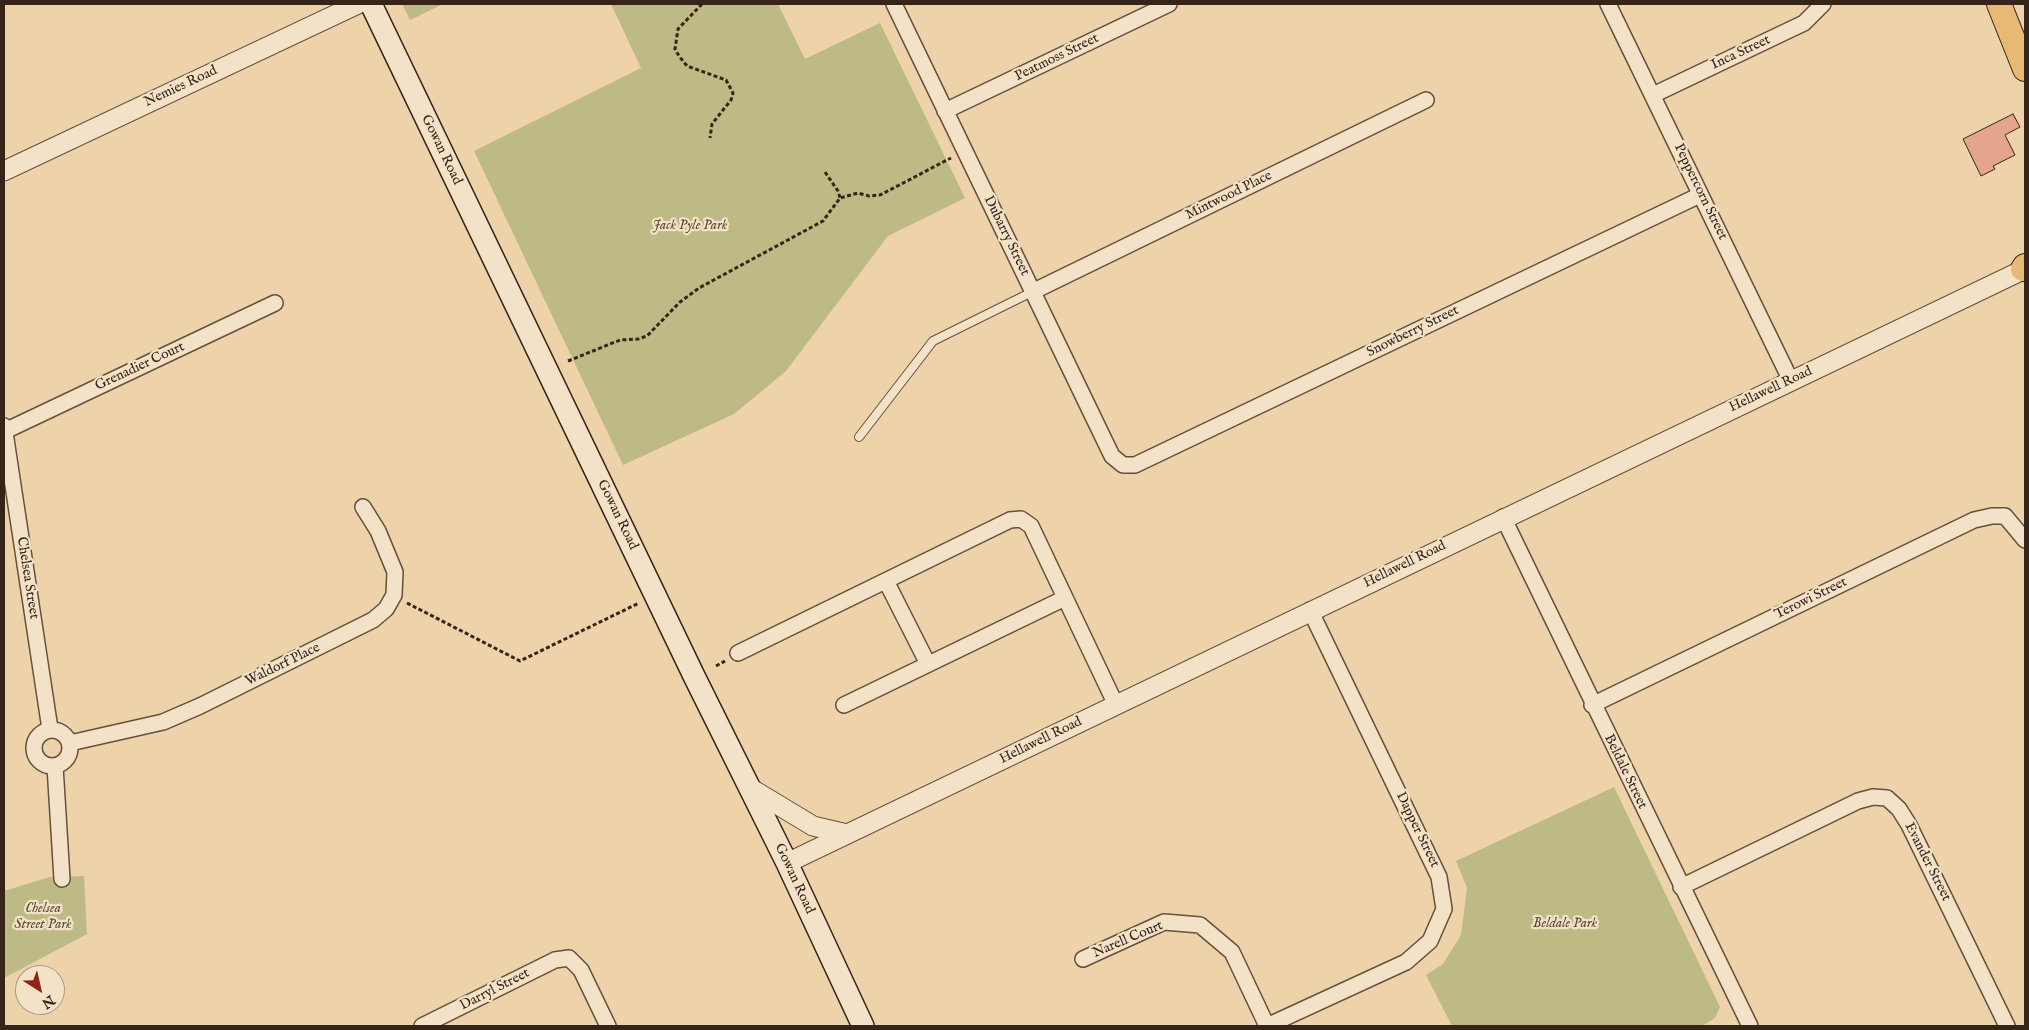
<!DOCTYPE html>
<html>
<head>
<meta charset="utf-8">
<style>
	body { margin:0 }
	#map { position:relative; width:2029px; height:1030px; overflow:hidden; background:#eed2aa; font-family:"IM FELL English",serif }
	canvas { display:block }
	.frame { position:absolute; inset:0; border:5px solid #372418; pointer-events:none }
	.north { position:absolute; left:15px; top:965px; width:50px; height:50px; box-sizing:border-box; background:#f4e2c8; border:1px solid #a89682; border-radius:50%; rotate:145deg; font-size:14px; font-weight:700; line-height:20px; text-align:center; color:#372418 }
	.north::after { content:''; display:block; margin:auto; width:18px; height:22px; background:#8f2418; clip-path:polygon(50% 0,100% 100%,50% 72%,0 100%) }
</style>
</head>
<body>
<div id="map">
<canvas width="2029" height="1030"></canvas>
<div class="frame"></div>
<div class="north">N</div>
</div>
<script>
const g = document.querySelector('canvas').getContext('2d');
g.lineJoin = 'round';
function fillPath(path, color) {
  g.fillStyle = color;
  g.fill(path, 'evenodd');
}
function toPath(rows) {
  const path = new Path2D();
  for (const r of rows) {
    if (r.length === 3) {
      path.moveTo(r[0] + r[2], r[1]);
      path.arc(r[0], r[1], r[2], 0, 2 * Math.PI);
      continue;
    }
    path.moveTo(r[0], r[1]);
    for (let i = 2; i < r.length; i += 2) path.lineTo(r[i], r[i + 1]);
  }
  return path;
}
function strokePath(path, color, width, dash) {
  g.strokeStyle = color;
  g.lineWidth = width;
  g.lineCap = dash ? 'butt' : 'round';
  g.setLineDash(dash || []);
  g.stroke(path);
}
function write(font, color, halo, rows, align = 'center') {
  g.font = font + ' "IM FELL English",serif';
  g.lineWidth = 4.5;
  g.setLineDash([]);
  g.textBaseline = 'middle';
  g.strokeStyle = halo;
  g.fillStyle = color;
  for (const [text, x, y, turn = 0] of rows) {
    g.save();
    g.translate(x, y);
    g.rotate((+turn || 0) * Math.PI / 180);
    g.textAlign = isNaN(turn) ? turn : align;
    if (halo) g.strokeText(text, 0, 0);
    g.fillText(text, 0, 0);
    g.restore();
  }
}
fillPath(toPath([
	[402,4,443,4,410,20],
	[611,4,778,4,805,59,880,23,965,198,888,236,786,371,734,414,623,465,474,151,641,68],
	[1614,787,1720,1007,1715,1018,1702,1026,1452,1026,1426,975,1443,964,1461,935,1467,888,1456,861],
	[84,876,87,934,4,978,4,891,50,877]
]), '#beba85');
const building = toPath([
	[2013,114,2020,127,2005,135,2015,155,1993,166,1995,169,1981,176,1963,139,2013,114]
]);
fillPath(building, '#e3a58c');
strokePath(building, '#372418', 1);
const service = toPath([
	[859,437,933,341,1032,292]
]);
const minor = toPath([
	[894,4,1112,456,1123,465,1135,465,1700,195],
	[1608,4,1791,381],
	[1653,95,1804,23,1823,4],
	[945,111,1169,4],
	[1032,292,1426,100],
	[4,426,50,729],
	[5,431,275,303],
	[1503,517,1750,1026],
	[886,581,928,664],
	[738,653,1010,520,1021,519,1031,526,1116,705],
	[844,705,1065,598],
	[1592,705,1974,520,1992,516,2005,516,2025,540],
	[52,748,18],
	[70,743,163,722,200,706,373,620,386,609,394,595,395,572,378,531,363,507],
	[55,766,62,879],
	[1681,887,1858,801,1873,797,1887,798,1899,809,1909,825,2007,1026],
	[1083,959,1164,922,1200,925,1232,952,1267,1026],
	[422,1026,555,960,569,958,581,970,608,1026],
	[1267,1026,1406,962,1430,941,1444,909,1439,877,1310,610]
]);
const tertiary = toPath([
	[4,171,358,4],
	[750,788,813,826,847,834],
	[787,863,2025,269]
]);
const secondary = toPath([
	[371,4,694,676,787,863,863,1026]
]);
const primary = toPath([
	[1999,4,2025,69],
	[2023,269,2025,266]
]);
strokePath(service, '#65503c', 10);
strokePath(minor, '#65503c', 18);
strokePath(tertiary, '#65503c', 21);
strokePath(secondary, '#372418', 24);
strokePath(primary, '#372418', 26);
strokePath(toPath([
	[702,4,678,29,675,49,679,56,687,66,726,80,733,93,731,100,712,124,710,138],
	[825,172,838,191,840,198],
	[568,361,620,340,638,339,647,336,680,302,699,288,823,221,840,198,858,193,869,196,880,195,951,158],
	[407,603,520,661,639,603],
	[716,666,725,661]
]), '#372418', 3, [4, 2.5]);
strokePath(service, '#f4e2c8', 8);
strokePath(minor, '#f4e2c8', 15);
strokePath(tertiary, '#f4e2c8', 19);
strokePath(secondary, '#f4e2c8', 21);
strokePath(primary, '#e7b975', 24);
write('14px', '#372418', '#f4e2c8', [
	["Inca Street",1741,53,-25],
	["Peatmoss Street",1057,58,-26],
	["Nemies Road",181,87,-25],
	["Gowan Road",441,150,64],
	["Peppercorn Street",1700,192,64],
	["Mintwood Place",1229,196,-26],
	["Dubarry Street",1006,236,64],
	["Snowberry Street",1413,332,-26],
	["Grenadier Court",140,367,-25],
	["Hellawell Road",1771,390,-25],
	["Gowan Road",617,515,64],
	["Hellawell Road",1405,565,-26],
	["Chelsea Street",27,578,81],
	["Terowi Street",1811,599,-26],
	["Waldorf Place",283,665,-26],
	["Hellawell Road",1041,741,-26],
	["Beldale Street",1625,772,64],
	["Dapper Street",1417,830,64],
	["Evander Street",1927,862,63],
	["Gowan Road",794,879,65],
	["Narell Court",1128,940,-23],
	["Darryl Street",495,990,-27]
]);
write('italic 14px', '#594a33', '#f4e2c8', [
	["Jack Pyle Park",690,226],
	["Chelsea",43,909],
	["Street Park",43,925],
	["Beldale Park",1565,924]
]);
</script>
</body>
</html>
